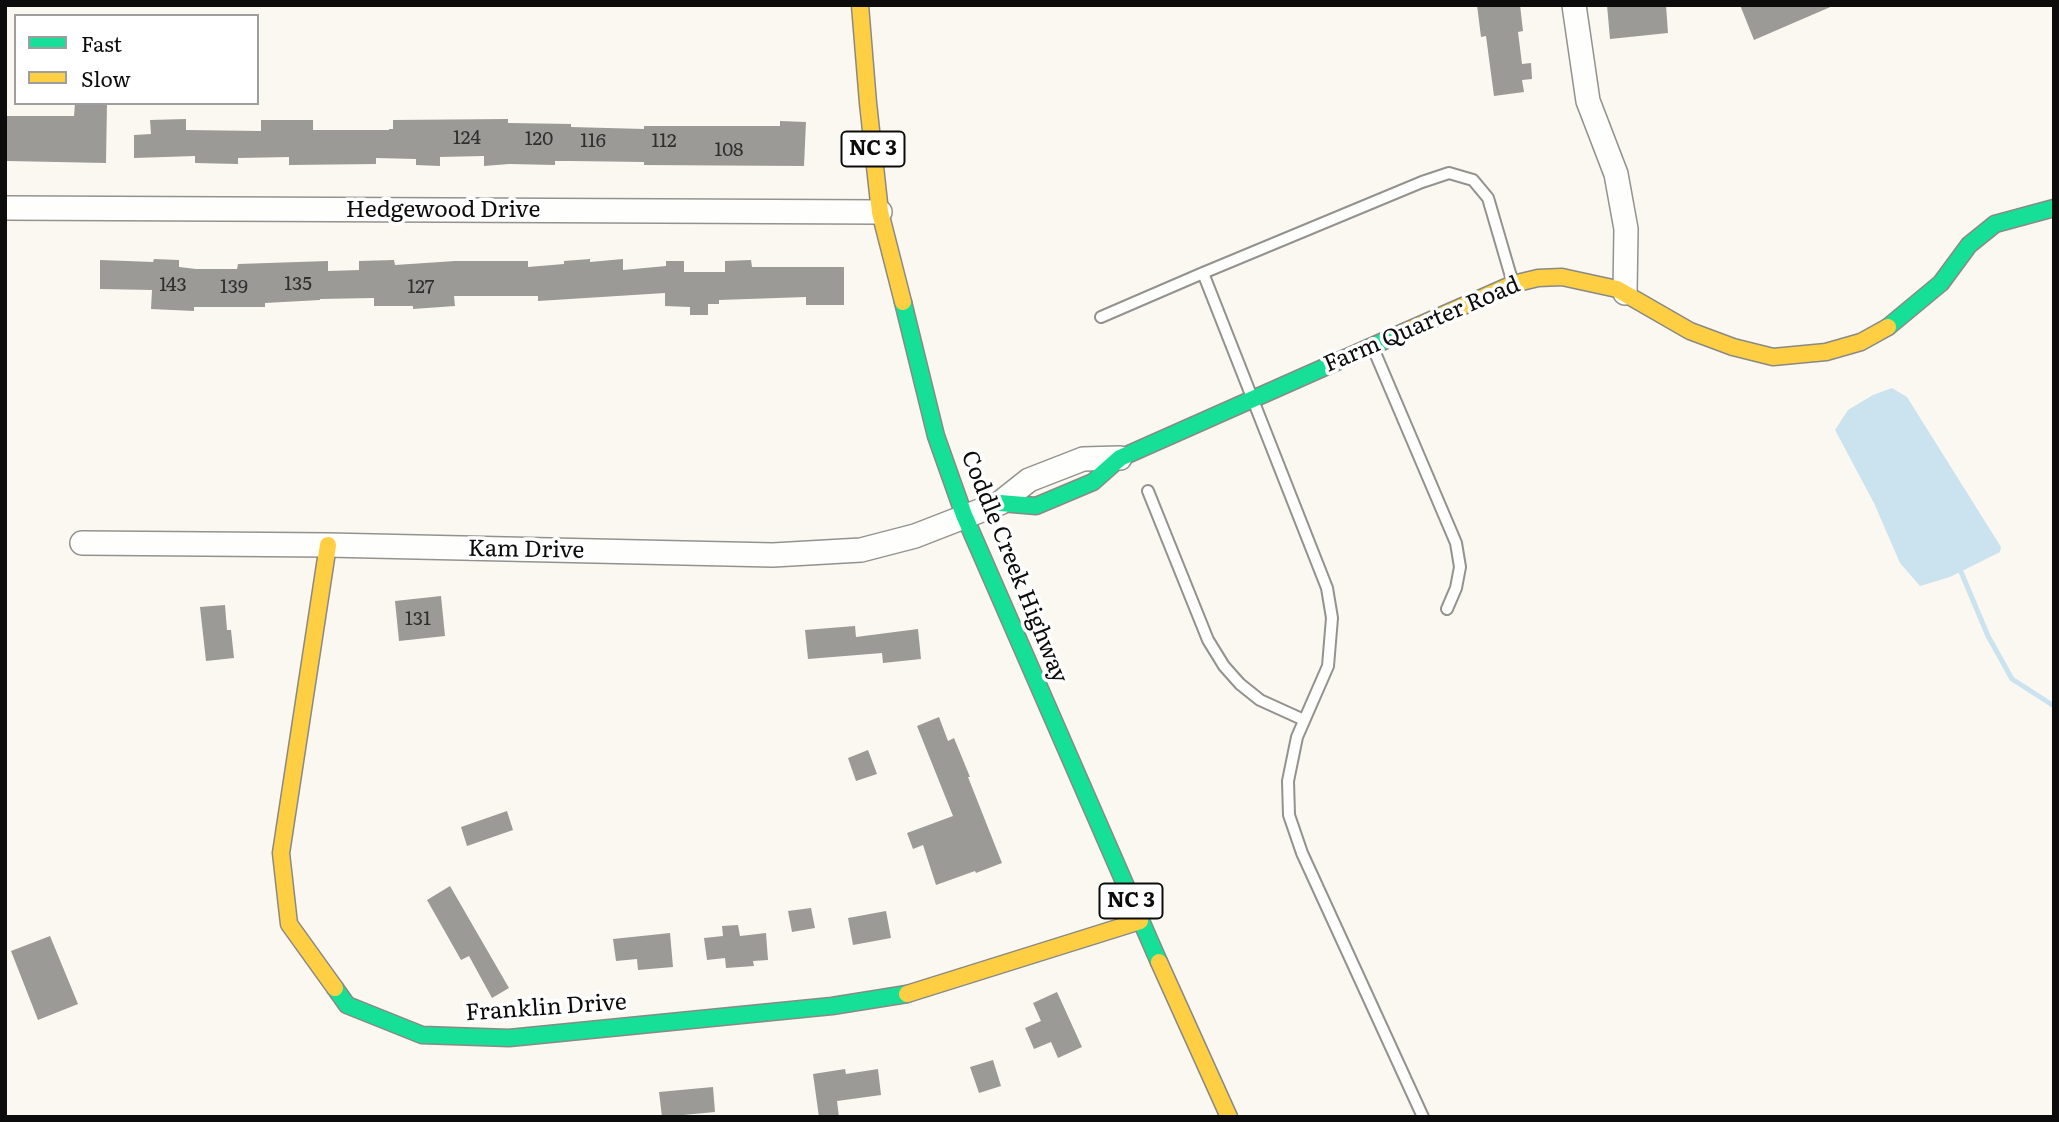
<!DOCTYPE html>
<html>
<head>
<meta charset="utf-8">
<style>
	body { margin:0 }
	#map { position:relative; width:2059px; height:1122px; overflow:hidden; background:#faf8f0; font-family:Literata,serif }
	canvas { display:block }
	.frame { position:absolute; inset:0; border:7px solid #0c0c0c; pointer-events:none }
	.legend { position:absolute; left:14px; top:14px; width:245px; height:91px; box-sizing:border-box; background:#fff; border:2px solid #9e9e9e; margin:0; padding:9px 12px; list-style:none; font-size:21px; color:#0c0c0c }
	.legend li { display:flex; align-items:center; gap:14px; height:35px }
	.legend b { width:35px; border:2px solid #9e9e9e }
</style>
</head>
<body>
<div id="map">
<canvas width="2059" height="1122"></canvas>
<div class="frame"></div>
<ul class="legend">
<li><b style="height:9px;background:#16e098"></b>Fast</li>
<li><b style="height:9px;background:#ffcf43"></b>Slow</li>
</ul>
</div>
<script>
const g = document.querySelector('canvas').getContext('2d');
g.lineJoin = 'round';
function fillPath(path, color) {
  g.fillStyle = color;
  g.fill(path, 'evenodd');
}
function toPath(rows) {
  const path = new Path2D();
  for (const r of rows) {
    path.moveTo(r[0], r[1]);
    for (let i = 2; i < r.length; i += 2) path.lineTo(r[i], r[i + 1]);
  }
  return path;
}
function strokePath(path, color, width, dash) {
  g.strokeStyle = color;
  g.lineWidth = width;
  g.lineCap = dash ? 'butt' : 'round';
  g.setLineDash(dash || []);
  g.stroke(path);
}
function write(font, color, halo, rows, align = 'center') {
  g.font = font + ' Literata,serif';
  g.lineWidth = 7;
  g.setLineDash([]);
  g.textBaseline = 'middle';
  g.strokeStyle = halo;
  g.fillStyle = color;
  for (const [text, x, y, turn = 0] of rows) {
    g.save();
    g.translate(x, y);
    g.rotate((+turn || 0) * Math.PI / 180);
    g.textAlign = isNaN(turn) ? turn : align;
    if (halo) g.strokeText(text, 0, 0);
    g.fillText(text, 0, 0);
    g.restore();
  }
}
fillPath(toPath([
	[1892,388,1907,397,2001,547,2000,552,1950,577,1920,586,1900,563,1874,503,1835,430,1848,410,1873,395]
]), '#cbe2ef');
strokePath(toPath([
	[1959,567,1988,636,2012,679,2054,706]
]), '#cbe2ef', 5);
fillPath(toPath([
	[1477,5,1520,5,1523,31,1518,32,1522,64,1531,63,1532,79,1522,80,1524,92,1494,96,1486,36,1481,37],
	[1607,5,1666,5,1668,33,1610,39],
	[1740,5,1835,5,1754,40],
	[75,103,107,103,106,163,7,161,7,116,74,116],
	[186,119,186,130,261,131,261,120,313,120,313,130,389,130,389,129,393,129,393,120,508,119,508,123,571,124,571,127,644,129,644,126,780,126,780,121,806,122,804,166,644,165,644,162,571,161,555,161,555,165,509,164,484,166,484,156,440,157,440,166,416,165,416,159,376,158,376,164,289,165,289,157,238,158,238,164,195,163,195,156,134,158,134,135,151,134,150,120],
	[154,259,179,260,179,267,196,269,237,269,238,264,328,261,328,271,359,270,359,261,394,260,395,265,455,261,528,261,528,267,564,264,564,261,590,259,590,262,623,259,623,270,666,266,666,261,684,261,684,272,725,272,725,261,751,260,752,267,844,267,844,305,806,305,806,297,719,300,719,304,708,304,708,315,690,315,690,307,665,306,665,293,538,301,538,296,454,296,455,306,413,309,413,306,374,306,374,298,320,299,320,300,265,303,265,307,194,307,194,311,151,309,152,290,100,289,100,260,153,262],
	[441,596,445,636,399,641,395,601],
	[225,605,227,630,231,630,234,658,206,661,200,607],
	[855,626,856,637,918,629,921,659,883,663,882,653,808,659,805,630],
	[939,717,948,741,954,738,970,777,968,777,1002,863,976,873,975,871,936,885,923,845,913,849,907,833,953,816,917,726],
	[868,750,877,774,856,781,848,758],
	[507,811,513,830,467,846,461,827],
	[450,886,509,988,492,998,469,956,461,960,427,900],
	[811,908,815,928,792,932,788,911],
	[886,911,891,938,853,945,848,918],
	[738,925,740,936,766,933,768,960,753,961,754,966,726,968,725,958,707,960,704,938,723,936,722,926],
	[670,933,673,967,638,970,637,959,616,961,613,939],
	[50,936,78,1004,38,1020,11,951],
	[1057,992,1082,1047,1058,1058,1051,1042,1034,1049,1025,1028,1041,1021,1033,1003],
	[993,1060,1001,1086,979,1093,970,1067],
	[845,1069,846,1074,878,1069,881,1095,837,1101,839,1117,819,1117,813,1074],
	[713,1087,715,1112,662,1117,659,1092]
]), '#9c9a96');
const lane = toPath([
	[1101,317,1203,273],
	[1373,348,1456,543,1460,567,1456,588,1447,609],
	[1148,491,1208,640,1224,666,1240,684,1260,700,1304,720],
	[1423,1117,1302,853,1289,815,1288,781,1297,737,1328,666,1332,618,1327,588,1203,273,1422,182,1449,173,1473,180,1488,198,1512,280]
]);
const street = toPath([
	[1574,5,1588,101,1616,174,1626,229,1625,293],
	[5,208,880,212],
	[82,543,328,545,773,555,861,550,915,536,1000,503,1029,480,1083,459,1120,458]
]);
const fast = toPath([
	[903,302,936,436,964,515,1159,962],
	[1888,327,1941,283,1969,245,1995,224,2054,208],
	[1000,503,1036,506,1093,482,1120,458,1404,332],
	[335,988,347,1005,422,1035,509,1038,832,1006,907,994]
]);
const slow = toPath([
	[860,5,868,103,880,212,903,302],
	[1404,332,1513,284,1538,278,1562,277,1617,289,1690,331,1733,347,1773,357,1826,352,1861,342,1888,327],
	[328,545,281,853,289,924,335,988],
	[1159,962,1229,1117],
	[907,994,1140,921]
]);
strokePath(lane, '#93928f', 14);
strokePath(street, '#93928f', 26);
strokePath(fast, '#8a8985', 19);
strokePath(slow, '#8a8985', 19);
strokePath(lane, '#fefefd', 10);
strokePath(street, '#fefefd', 23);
strokePath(fast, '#16e098', 16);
strokePath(slow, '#ffcf43', 16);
write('19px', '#30302e', null, [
	["124",467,138],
	["120",539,139],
	["116",593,141],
	["112",664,141],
	["108",729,150],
	["135",298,284],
	["143",173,285],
	["139",234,287],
	["127",421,287],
	["131",418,619]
]);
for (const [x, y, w] of [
	[873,149,63],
	[1131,901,63]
]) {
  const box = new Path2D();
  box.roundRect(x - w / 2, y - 17.5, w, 35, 5);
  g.fillStyle = '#fff';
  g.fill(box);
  strokePath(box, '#0c0c0c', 2);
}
write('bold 21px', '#0c0c0c', null, [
	["NC 3",873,149],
	["NC 3",1131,901]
]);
write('23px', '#0c0c0c', '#fff', [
	["Hedgewood Drive",443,210],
	["Farm Quarter Road",1422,325,-23],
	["Kam Drive",526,550,1],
	["Coddle Creek Highway",1014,567,68],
	["Franklin Drive",546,1008,-4]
]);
</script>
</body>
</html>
